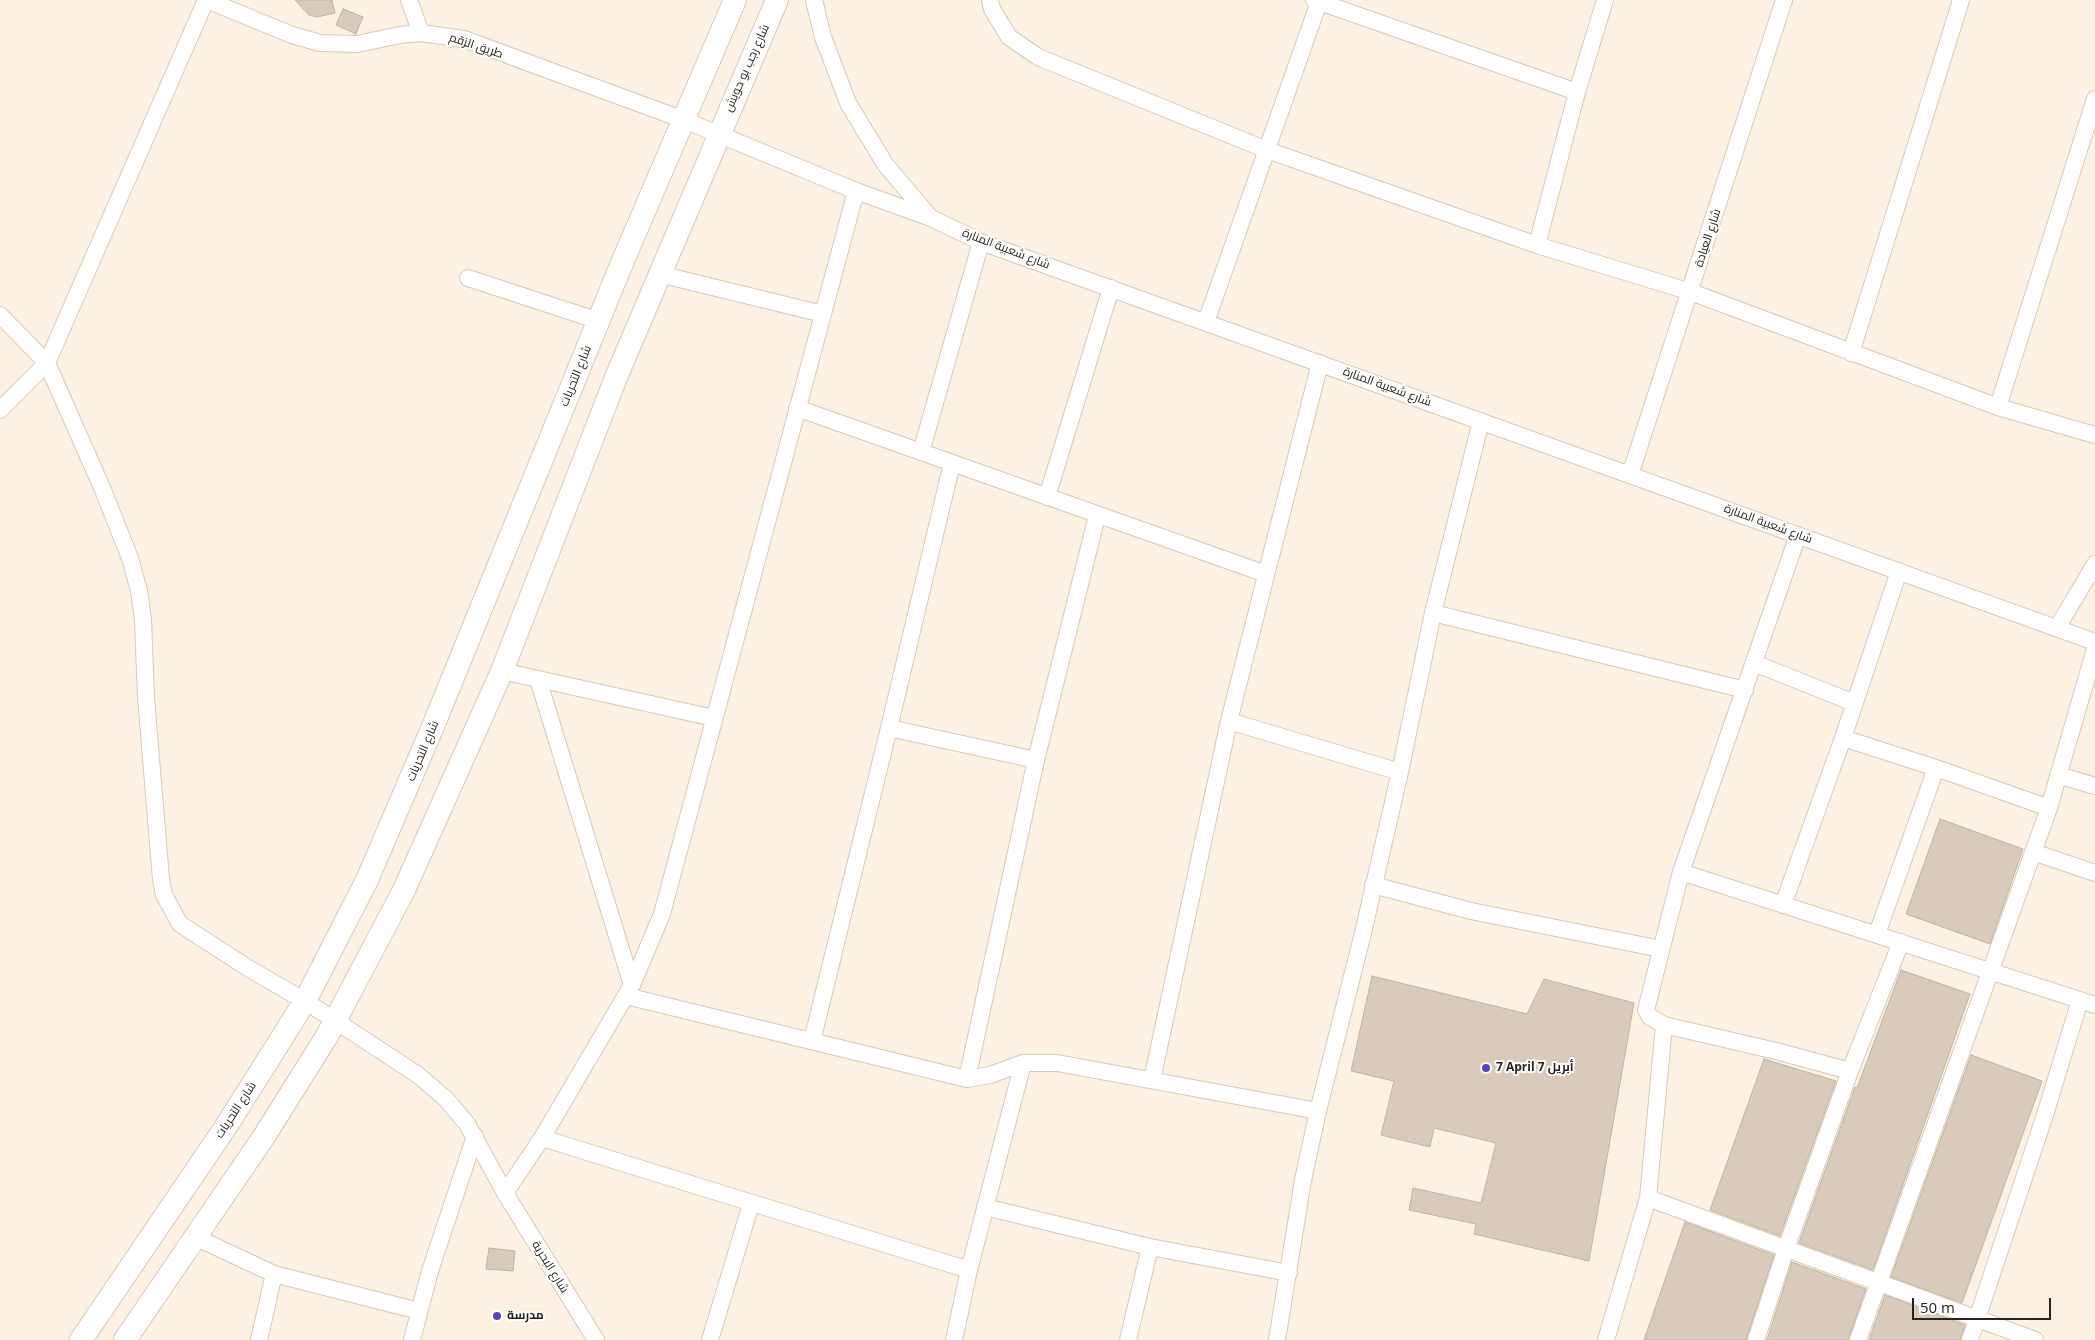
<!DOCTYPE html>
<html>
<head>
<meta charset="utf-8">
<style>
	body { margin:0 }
	#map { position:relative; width:2095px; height:1340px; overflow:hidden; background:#fdf1e3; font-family:"Open Sans",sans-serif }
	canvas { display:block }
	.scale { position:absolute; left:1912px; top:1298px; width:139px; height:22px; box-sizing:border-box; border:2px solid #27221b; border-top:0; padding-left:6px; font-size:15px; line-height:18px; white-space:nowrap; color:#27221b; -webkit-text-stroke:4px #fff; paint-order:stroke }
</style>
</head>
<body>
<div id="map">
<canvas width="2095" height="1340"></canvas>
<div class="scale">50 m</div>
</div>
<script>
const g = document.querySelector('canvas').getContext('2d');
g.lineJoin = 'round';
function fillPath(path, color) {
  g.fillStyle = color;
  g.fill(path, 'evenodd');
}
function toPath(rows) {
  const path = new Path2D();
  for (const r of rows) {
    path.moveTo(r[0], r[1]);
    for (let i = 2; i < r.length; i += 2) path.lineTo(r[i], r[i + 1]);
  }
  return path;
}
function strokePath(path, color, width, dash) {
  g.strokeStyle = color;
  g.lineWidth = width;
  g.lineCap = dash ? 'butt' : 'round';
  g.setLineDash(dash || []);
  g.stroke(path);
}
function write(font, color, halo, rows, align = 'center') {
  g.font = font + ' "Open Sans",Cairo,sans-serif';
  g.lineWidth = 4;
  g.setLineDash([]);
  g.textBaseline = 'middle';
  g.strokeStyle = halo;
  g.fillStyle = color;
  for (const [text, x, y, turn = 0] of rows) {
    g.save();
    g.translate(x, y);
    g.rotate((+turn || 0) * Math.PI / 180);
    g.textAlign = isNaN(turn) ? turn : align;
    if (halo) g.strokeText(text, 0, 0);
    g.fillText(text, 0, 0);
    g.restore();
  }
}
const building = toPath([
	[295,0,332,0,335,13,317,17,309,15,295,0],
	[343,9,363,17,356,34,336,25,343,9],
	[1940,819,2023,849,1990,944,1906,914,1940,819],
	[1901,970,1970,994,1873,1270,1799,1243,1855,1087,1857,1088,1901,970],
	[1372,976,1527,1014,1544,979,1634,1003,1589,1261,1474,1234,1476,1224,1409,1210,1413,1188,1481,1203,1496,1143,1434,1128,1430,1147,1381,1135,1394,1081,1351,1071,1372,976],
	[1971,1055,2042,1081,1962,1303,1891,1277,1971,1055],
	[1764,1059,1836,1081,1780,1236,1710,1210,1764,1059],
	[1685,1222,1774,1255,1746,1340,1644,1340,1685,1222],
	[489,1248,515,1251,513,1271,486,1269,489,1248],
	[1792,1262,1866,1289,1848,1340,1767,1340,1792,1262],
	[1885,1295,1965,1325,1960,1340,1869,1340,1885,1295]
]);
fillPath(building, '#d9cab9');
strokePath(building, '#c1b3a2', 1);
const street = toPath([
	[206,0,47,363,103,490,130,558,139,591,143,619,146,698,161,879,164,895,180,924,248,968,305,1001,418,1075,446,1099,467,1124,505,1193,542,1138,632,985,662,914,856,191],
	[207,0,292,35,320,43,357,44,400,35,421,33,464,39,684,120,856,191,931,218,981,242,2095,642],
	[409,0,421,33],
	[814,0,823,37,848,103,885,164,928,215],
	[990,0,992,9,1009,37,1038,57,1267,150,1537,245,1691,292,1998,407,2095,435],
	[1314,0,1577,92],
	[1537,245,1577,92,1605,0],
	[659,274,823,314],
	[468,278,599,321],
	[0,315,47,363,0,410],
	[1206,322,1319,2],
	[1851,353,1961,0],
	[1998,407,2095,99],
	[797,408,1266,574],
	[921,452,981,242],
	[1630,475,1784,0],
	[1047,497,1111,288],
	[1798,535,1681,872,1646,1010,1650,1017,1664,1025,1776,1051,1850,1071],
	[1433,613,1745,690],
	[2057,628,2095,564],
	[1754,663,1854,703],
	[502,671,714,718],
	[538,679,632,985],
	[1229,721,1400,772],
	[889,728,1036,760],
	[1843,738,1936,768,2049,808],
	[2058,775,2095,786],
	[2033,852,2095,873],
	[1681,872,2095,1005],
	[1373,885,1471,911,1661,949],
	[1783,905,1843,738,1899,571],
	[1877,934,1936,768],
	[626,996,967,1079,990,1075,1023,1063,1057,1063,1318,1111],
	[812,1041,889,728,952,463],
	[967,1079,1036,760,1097,516],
	[1152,1080,1229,721,1320,363],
	[542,1138,969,1270],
	[505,1193,596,1340],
	[1648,1198,2035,1340],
	[985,1207,1150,1247,1289,1273],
	[195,1237,274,1274,419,1311],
	[259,1340,274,1274],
	[412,1340,430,1271,475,1136],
	[710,1340,751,1204],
	[954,1340,969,1270,1023,1063],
	[1128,1340,1150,1247],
	[1277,1340,1303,1180,1318,1111,1363,933,1400,772,1433,613,1481,421],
	[1606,1340,1648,1198,1664,1025],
	[1756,1340,1786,1249,1850,1071,1901,942],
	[1858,1340,2049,808,2095,649],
	[1970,1340,2045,1115,2080,1000]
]);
const secondary = toPath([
	[81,1340,225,1128,280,1041,305,1001,367,880,434,724,622,263,735,0],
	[125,1340,263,1138,327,1036,404,890,502,671,617,375,777,0]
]);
strokePath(street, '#d8c9b8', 18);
strokePath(secondary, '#d8c9b8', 24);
strokePath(street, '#fff', 16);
strokePath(secondary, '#fff', 22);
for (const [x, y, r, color] of [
	[1486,1068,5,"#5145bd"],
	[497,1316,5,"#5145bd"]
]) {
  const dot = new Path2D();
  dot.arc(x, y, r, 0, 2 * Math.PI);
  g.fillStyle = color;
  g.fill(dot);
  strokePath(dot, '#fff', 2);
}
write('12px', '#27221b', '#fff', [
	["طريق الزقم",476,46,18],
	["شارع رجب بو حويش",747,68,-66],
	["شارع العيادة",1708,238,-72],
	["شارع شعبية المنارة",1006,249,21],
	["شارع التحريات",576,376,-68],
	["شارع شعبية المنارة",1387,387,20],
	["شارع شعبية المنارة",1768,524,20],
	["شارع التحريات",423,751,-67],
	["شارع التحريات",236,1110,-57],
	["شارع البحرية",550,1267,58]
]);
write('bold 12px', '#27221b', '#fff', [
	["7 April 7 أبريل",1496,1068],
	["مدرسة",507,1316]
], 'left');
</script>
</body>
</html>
